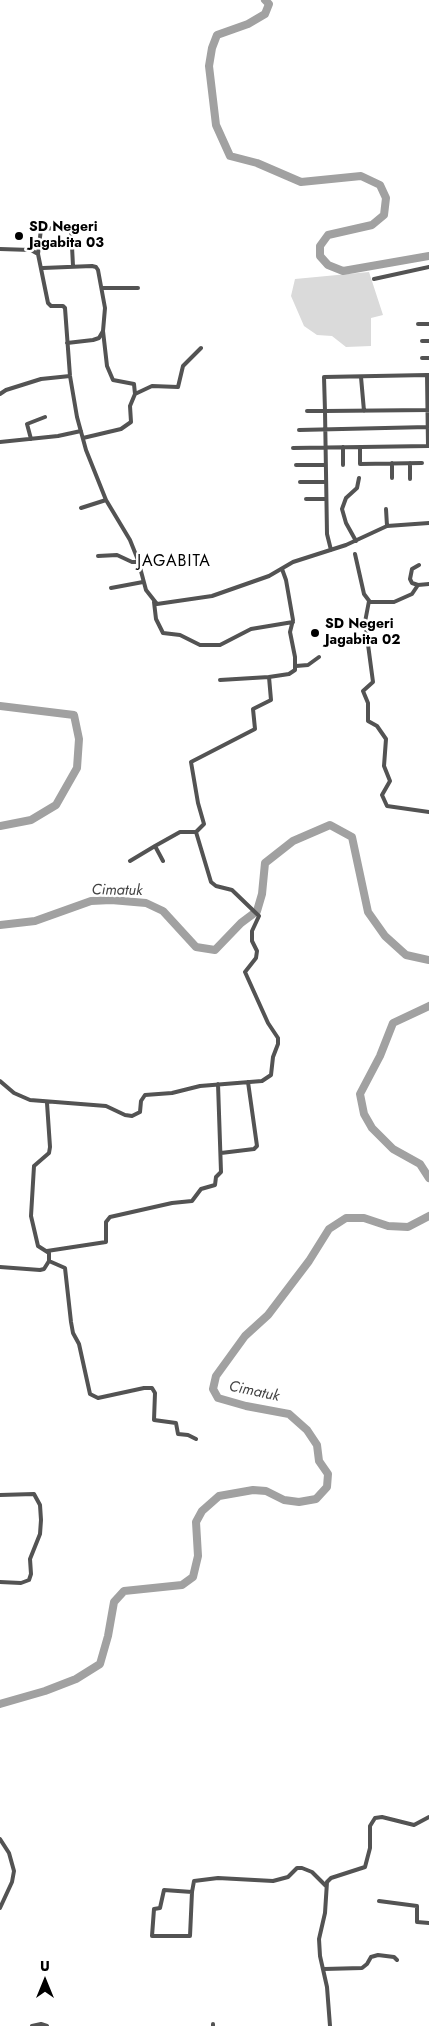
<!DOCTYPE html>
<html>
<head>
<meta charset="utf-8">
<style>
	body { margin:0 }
	#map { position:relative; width:429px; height:2026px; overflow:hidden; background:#fff; font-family:Jost,sans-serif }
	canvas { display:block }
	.north { position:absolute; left:20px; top:1956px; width:50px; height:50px; -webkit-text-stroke:4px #fff; paint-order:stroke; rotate:0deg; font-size:14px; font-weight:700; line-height:20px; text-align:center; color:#000 }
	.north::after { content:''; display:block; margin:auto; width:18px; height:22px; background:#000; clip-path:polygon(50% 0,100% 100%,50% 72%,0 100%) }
</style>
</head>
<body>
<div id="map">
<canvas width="429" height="2026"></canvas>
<div class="north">U</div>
</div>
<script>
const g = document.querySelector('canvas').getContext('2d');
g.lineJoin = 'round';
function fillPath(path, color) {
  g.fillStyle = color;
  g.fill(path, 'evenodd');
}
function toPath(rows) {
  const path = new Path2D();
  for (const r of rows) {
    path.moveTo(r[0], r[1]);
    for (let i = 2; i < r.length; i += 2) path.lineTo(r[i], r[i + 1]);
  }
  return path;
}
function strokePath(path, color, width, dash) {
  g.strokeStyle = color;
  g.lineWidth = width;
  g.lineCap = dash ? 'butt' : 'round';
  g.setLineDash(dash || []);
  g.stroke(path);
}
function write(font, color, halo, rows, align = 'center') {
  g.font = font + ' Jost,sans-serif';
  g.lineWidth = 5;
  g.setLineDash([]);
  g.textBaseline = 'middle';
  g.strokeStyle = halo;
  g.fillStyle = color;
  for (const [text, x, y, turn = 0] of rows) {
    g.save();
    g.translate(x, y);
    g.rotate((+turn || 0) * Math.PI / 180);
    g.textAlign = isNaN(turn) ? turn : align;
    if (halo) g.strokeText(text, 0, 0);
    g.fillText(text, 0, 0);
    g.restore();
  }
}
fillPath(toPath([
	[369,272,383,315,371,318,371,346,346,347,332,336,317,335,304,326,291,296,295,279]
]), '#dadada');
strokePath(toPath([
	[265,0,269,4,265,14,248,24,217,35,212,48,209,66,216,125,230,156,257,163,301,182,361,176,380,185,386,198,384,215,372,225,328,235,320,246,320,256,328,265,343,271,429,256],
	[0,706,74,715,79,739,77,768,56,805,31,820,0,826],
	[0,925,35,921,91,901,111,900,146,903,163,911,196,947,215,950,241,923,257,911,262,894,265,863,293,841,330,825,352,837,368,912,385,936,406,955,429,960],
	[429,1006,393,1023,380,1056,360,1094,364,1114,372,1128,393,1149,420,1164,429,1178],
	[0,1704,45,1691,76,1679,100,1664,108,1636,114,1602,124,1591,182,1585,193,1577,198,1556,196,1522,202,1511,219,1496,253,1490,266,1491,284,1500,299,1502,316,1499,327,1487,328,1474,319,1461,317,1445,307,1430,289,1414,246,1406,218,1398,213,1389,216,1376,245,1336,268,1315,309,1261,329,1229,346,1218,364,1218,388,1226,408,1227,429,1216]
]), '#a1a1a1', 8);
strokePath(toPath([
	[0,249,31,250,38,254,48,303,51,306,63,306,65,308,70,376,77,417,86,450,106,500,130,540,138,560,146,590,157,604,212,596,269,576,293,562,346,545,387,526,429,523],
	[38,254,41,229,71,227,73,266],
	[43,268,92,266,96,267,98,270,105,308,103,331,99,338,93,340,67,343],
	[374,279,429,267],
	[103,288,138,288],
	[418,324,429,324],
	[422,341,429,341],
	[422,358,429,358],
	[361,377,364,411],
	[0,394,6,390,41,379,70,376],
	[135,394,152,386,178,387,183,366,201,348],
	[307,411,325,411,324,377,427,375],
	[299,430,428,427],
	[83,438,121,429,131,422,130,406,135,394,134,384,113,380,107,366,103,331],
	[31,439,27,424,45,417],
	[0,442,58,436,81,431],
	[428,446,427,375,429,375],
	[343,447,343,465],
	[360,447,360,464,422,463],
	[293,448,429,446],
	[392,463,392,478],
	[410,463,410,479],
	[296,465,326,465],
	[300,482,326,482],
	[306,499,326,499],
	[81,508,106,500],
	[386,509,387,526],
	[356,541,346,523,342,509,346,498,357,488,359,478],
	[331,550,327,534,325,411,429,410],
	[355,554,364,594,370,602,394,602,412,594,418,585,429,584],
	[98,556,117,555,132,562,138,562],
	[418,585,412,583,410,579,412,569,419,565],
	[111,588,143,582],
	[369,601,365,622,373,682,363,691,368,703,368,721,377,726,386,739,384,766,390,781,382,795,387,806,429,812],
	[154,602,156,619,163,633,180,635,200,645,220,645,251,629,293,622],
	[296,666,308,665,319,657],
	[220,680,269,677],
	[130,861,155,846],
	[163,861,155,846,180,832,196,832],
	[0,1081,14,1093,30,1100,106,1106,125,1115,132,1116,140,1112,141,1101,145,1095,172,1093,200,1086,262,1081,271,1075,273,1057,278,1044,278,1038,268,1023,245,972,256,958,257,951,252,941,252,931,259,916,232,890,216,886,211,882,196,832,204,824,198,803,191,762,255,729,253,709,271,700,269,677,289,674,295,670,295,657,290,632,293,620,286,580,282,569],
	[221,1153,254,1149,257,1146,248,1082],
	[47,1251,106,1242,106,1222,110,1217,172,1203,192,1201,201,1189,215,1185,216,1177,221,1172,218,1084],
	[49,1261,65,1268,71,1322,73,1333,79,1344,90,1394,98,1398,144,1388,152,1388,155,1393,154,1420,176,1423,178,1434,188,1435,196,1439],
	[0,1267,40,1270,44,1269,49,1261,49,1253,38,1246,31,1216,34,1166,49,1153,50,1147,47,1103],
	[0,1495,34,1494,40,1505,41,1520,40,1534,30,1559,31,1574,29,1580,21,1583,0,1582],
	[0,1839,9,1853,14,1871,12,1882,0,1908],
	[192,1892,190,1936,152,1936,154,1909,160,1908,164,1890,192,1892,194,1881,218,1878,273,1881,288,1877,297,1868,302,1868,312,1872,326,1886],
	[379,1901,417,1906,417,1922,429,1923],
	[324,1969,362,1968,367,1964,371,1957,378,1955,394,1957,397,1960],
	[213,2024,213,2026],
	[32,2026,41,2024,47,2026],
	[330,2026,327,1987,320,1956,319,1939,325,1913,327,1882,331,1878,365,1867,370,1848,370,1826,375,1818,382,1817,414,1825,429,1817]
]), '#535353', 4);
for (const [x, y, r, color] of [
	[19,236,5,"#000"],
	[315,633,5,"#000"]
]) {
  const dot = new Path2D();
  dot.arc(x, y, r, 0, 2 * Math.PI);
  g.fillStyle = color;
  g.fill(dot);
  strokePath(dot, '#fff', 2);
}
write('bold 14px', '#000', '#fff', [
	["SD Negeri",29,228],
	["Jagabita 03",29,244],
	["SD Negeri",325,625],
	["Jagabita 02",325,641]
], 'left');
write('italic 15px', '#424242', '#fff', [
	["Cimatuk",117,891,1],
	["Cimatuk",254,1392,12]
]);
g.letterSpacing = '1px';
write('16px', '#000', '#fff', [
	["JAGABITA",174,562]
]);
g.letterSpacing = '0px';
</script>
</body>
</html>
